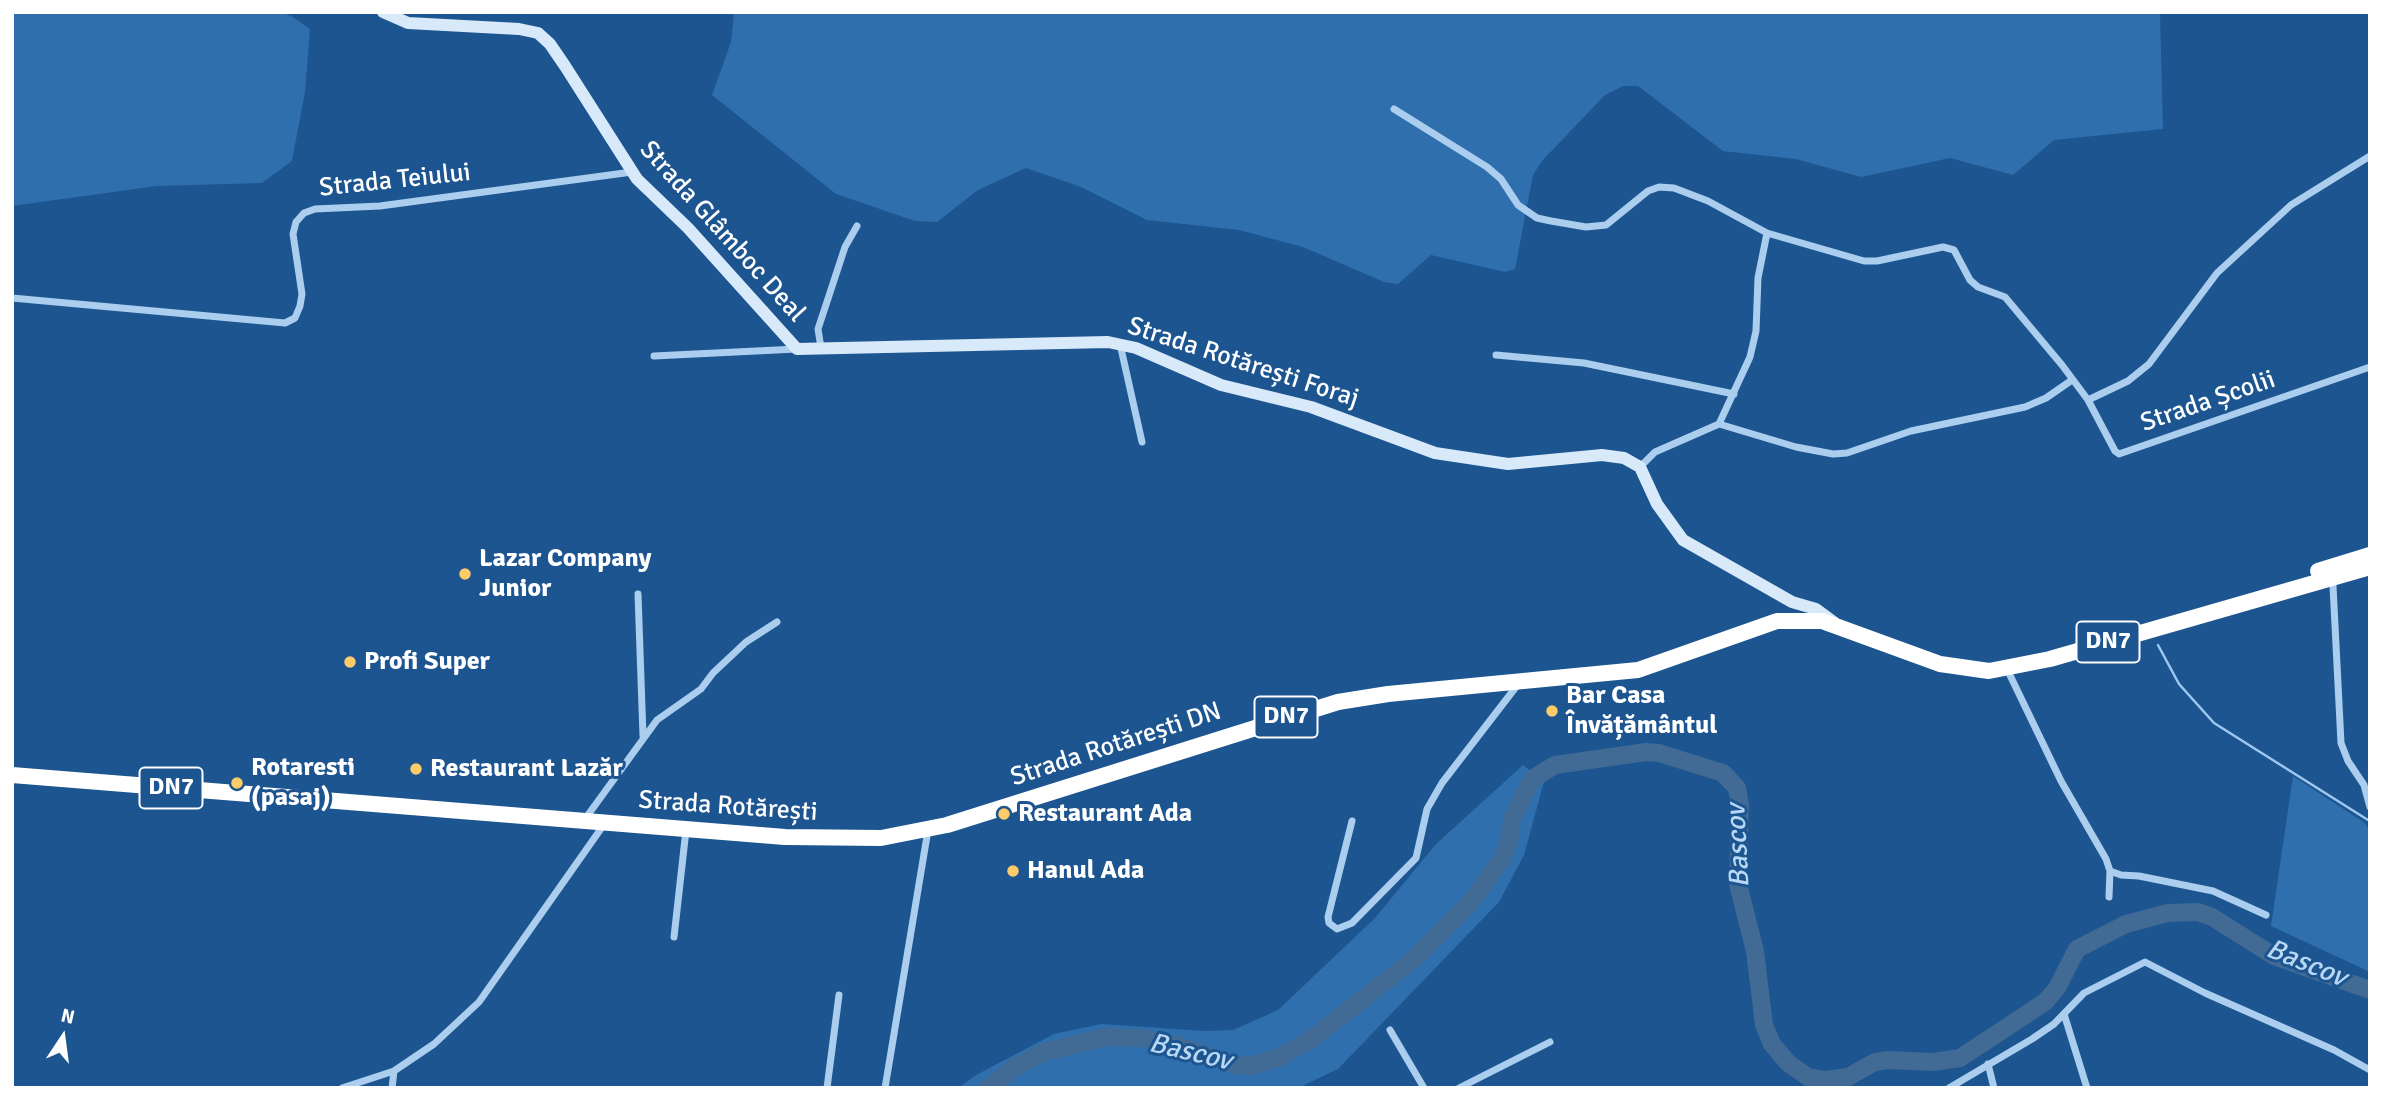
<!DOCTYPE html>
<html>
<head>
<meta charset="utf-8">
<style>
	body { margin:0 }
	#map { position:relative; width:2382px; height:1100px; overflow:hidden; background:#1c5590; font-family:Signika,sans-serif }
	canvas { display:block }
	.frame { position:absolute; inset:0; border:14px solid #fff; pointer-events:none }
	.north { position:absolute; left:28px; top:1002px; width:70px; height:70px; -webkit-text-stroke:5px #1c5590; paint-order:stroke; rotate:13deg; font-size:19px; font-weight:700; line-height:28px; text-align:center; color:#fff }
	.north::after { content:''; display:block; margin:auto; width:24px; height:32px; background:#fff; clip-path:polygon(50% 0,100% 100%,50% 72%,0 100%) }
</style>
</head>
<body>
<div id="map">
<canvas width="2382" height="1100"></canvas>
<div class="frame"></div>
<div class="north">N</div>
</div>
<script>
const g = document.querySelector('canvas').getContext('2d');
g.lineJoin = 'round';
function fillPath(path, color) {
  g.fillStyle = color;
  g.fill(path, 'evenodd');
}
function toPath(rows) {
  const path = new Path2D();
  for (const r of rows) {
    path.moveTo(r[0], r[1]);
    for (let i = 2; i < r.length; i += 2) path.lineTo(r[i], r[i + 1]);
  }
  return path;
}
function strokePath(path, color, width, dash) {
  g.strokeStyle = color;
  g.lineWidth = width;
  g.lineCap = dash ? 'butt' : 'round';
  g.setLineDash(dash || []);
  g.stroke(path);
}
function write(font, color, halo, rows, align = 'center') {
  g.font = font + ' Signika,sans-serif';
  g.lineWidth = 6;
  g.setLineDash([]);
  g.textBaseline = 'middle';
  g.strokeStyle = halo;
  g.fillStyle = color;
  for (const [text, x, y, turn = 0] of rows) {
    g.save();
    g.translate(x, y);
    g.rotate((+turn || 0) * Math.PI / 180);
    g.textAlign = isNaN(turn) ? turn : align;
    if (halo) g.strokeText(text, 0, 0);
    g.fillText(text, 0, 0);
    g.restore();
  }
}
fillPath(toPath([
	[12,12,281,12,293,17,310,29,305,92,292,161,262,183,157,186,12,206],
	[734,12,2160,12,2163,129,2054,140,2013,175,1950,158,1861,177,1796,159,1723,151,1638,86,1623,86,1605,95,1542,161,1533,175,1515,269,1505,272,1431,255,1398,284,1384,282,1303,247,1239,230,1147,220,1081,187,1026,168,978,190,937,222,915,221,836,194,712,95,731,42],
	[1523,765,1544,782,1524,855,1499,902,1338,1069,1298,1088,958,1088,976,1075,1054,1034,1101,1024,1205,1031,1233,1030,1278,1010,1375,918,1436,844],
	[2293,776,2365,823,2370,832,2370,972,2271,926]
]), '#2f6fae');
strokePath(toPath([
	[2158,645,2179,684,2214,723,2368,820]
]), '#9ec8f0', 2.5);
strokePath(toPath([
	[988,1088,1015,1067,1044,1052,1105,1037,1141,1038,1176,1045,1234,1065,1252,1066,1280,1057,1313,1038,1415,958,1469,904,1502,859,1509,842,1512,820,1532,779,1555,765,1646,752,1659,753,1723,773,1737,788,1740,805,1738,884,1755,951,1764,1025,1772,1044,1788,1063,1808,1077,1825,1080,1848,1077,1875,1062,1888,1060,1933,1062,1960,1058,2045,1002,2057,988,2077,949,2126,924,2168,913,2198,912,2212,917,2274,956,2370,990]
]), '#416a94', 18);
strokePath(toPath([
	[1394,109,1487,167,1501,179,1518,205,1537,218,1551,221,1586,227,1606,225,1648,191,1659,187,1674,188,1708,201,1767,233,1864,261,1877,261,1943,247,1954,250,1970,280,1978,287,2005,297,2062,365,2088,400,2115,451,2119,454,2370,367],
	[12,298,285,323,295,318,300,306,302,294,293,234,296,222,304,213,315,209,380,206,632,172],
	[1120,344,1142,442],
	[821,348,818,329,845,247,857,226],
	[1496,355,1584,363,1734,394],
	[654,356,797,349],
	[2088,400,2128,381,2149,364,2217,273,2291,205,2370,156],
	[1719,424,1750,357,1756,331,1758,278,1767,233],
	[1640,467,1655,452,1719,424,1796,447,1833,454,1847,453,1911,431,2025,407,2046,398,2072,380],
	[2333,586,2341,743,2348,761,2364,785,2370,807],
	[638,594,643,736],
	[2007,669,2061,781,2106,859,2110,871,2109,897],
	[585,819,657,720,701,689,713,673,746,642,777,622],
	[1352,821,1328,917,1329,923,1337,929,1352,923,1416,858,1427,809,1442,783,1519,683],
	[2110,871,2121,875,2139,876,2213,891,2266,915],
	[674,937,686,830],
	[2064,1014,2087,1088],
	[1390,1030,1424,1088],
	[1988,1064,1994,1088],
	[342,1088,394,1071],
	[392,1088,394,1071,434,1044,479,1002,605,823],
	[827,1088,839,995],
	[885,1088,928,830],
	[1459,1088,1550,1042],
	[1949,1088,2032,1039,2054,1024,2084,993,2145,962,2205,993,2334,1050,2370,1070]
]), '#abcdee', 7);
strokePath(toPath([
	[383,12,408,23,519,29,538,33,550,44,565,66,637,179,688,228,797,349,1108,342,1136,348,1221,385,1311,407,1435,453,1508,464,1602,455,1624,458,1640,467,1657,504,1683,540,1792,602,1816,609,1835,623]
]), '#d8e9fa', 12);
strokePath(toPath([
	[2318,571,2370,555],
	[12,775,785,837,881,838,947,825,1338,702,1388,694,1638,670,1777,621,1822,621,1940,664,1989,671,2050,659,2370,567]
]), '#fff', 16);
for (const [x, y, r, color] of [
	[465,574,7,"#fecb69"],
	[350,662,7,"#fecb69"],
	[1552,711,7,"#fecb69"],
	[416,769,7,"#fecb69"],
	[237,783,7,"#fecb69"],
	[1004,814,7,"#fecb69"],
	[1013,871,7,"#fecb69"]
]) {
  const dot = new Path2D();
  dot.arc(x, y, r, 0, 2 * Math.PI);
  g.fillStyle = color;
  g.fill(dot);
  strokePath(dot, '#1c5590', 2.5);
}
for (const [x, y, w] of [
	[2108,642,63],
	[1286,717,63],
	[171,788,63]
]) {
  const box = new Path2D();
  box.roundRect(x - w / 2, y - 20.5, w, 41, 5);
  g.fillStyle = '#1c5590';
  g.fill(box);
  strokePath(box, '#fff', 2);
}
write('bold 24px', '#fff', null, [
	["DN7",2108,642],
	["DN7",1286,717],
	["DN7",171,788]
]);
write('26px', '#fff', '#1c5590', [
	["Strada Teiului",395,181,-6],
	["Strada Glâmboc Deal",722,232,48],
	["Strada Rotărești Foraj",1243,363,18],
	["Strada Școlii",2208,402,-19],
	["Strada Rotărești DN",1116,745,-18],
	["Strada Rotărești",728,807,4]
]);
write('bold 26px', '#fff', '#1c5590', [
	["Lazar Company",479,559],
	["Junior",479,589],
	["Profi Super",364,662],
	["Bar Casa",1566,696],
	["Învățământul",1566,726],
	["Rotaresti",251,768],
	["(pasaj)",251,798],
	["Restaurant Lazăr",430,769],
	["Restaurant Ada",1018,814],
	["Hanul Ada",1027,871]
], 'left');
write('italic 28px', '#b7d7f5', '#1c5590', [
	["Bascov",1739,846,-93],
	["Bascov",2306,964,22],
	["Bascov",1190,1053,13]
]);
</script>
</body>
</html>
